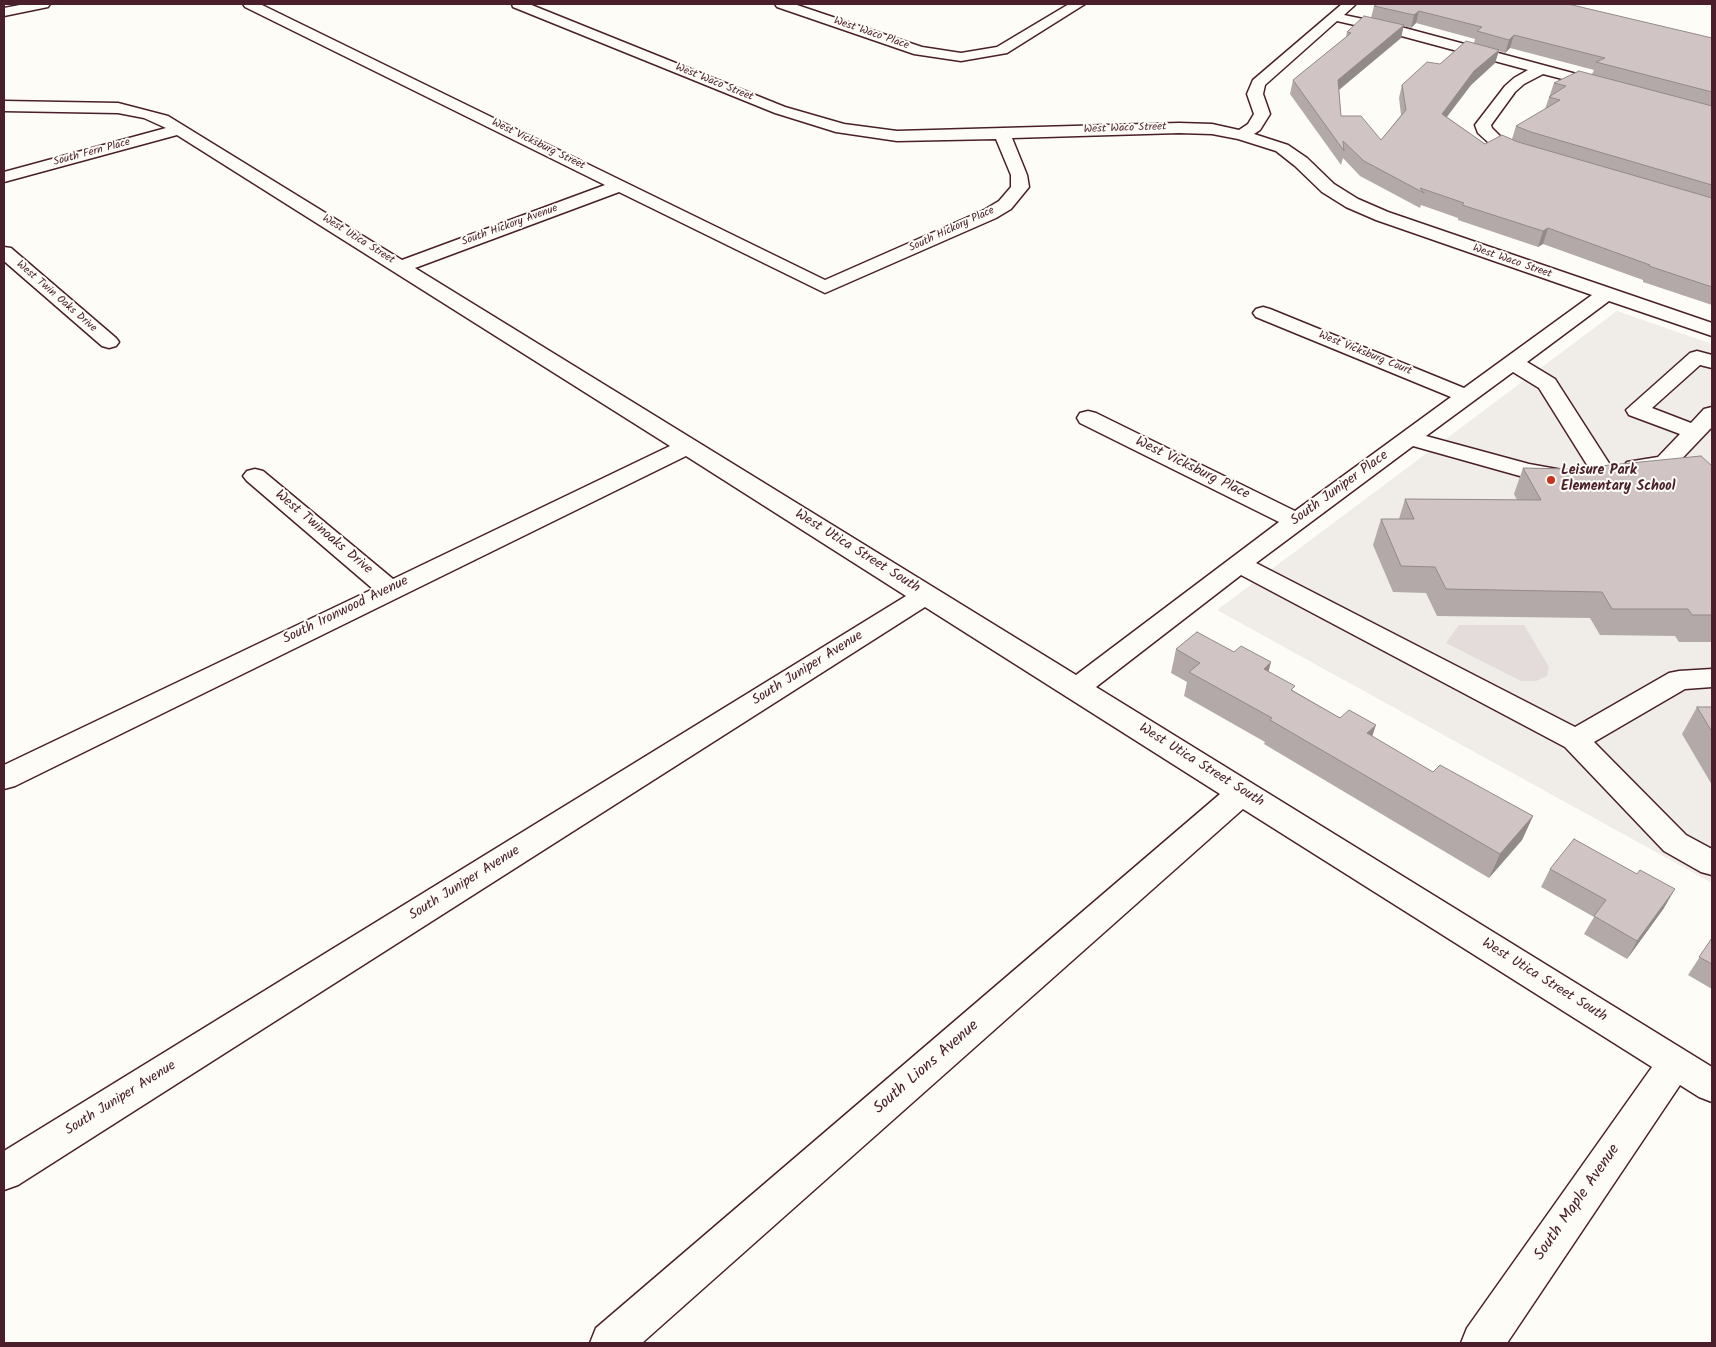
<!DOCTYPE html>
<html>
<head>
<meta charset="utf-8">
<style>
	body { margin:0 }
	#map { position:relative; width:1716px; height:1347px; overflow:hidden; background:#fdfcf7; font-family:Kalam,sans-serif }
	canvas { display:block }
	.frame { position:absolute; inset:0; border:5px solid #4a1f2b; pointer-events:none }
</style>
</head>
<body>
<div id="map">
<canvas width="1716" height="1347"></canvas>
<div class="frame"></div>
</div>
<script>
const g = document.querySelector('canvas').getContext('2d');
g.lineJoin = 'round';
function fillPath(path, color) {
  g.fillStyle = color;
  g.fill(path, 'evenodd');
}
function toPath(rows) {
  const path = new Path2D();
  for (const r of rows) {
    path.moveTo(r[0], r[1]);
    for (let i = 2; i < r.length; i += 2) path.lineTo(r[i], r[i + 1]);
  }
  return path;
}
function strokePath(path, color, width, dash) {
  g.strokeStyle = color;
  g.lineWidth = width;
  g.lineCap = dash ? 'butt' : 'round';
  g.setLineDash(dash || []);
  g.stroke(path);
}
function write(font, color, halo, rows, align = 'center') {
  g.font = font + ' Kalam,sans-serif';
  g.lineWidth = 4;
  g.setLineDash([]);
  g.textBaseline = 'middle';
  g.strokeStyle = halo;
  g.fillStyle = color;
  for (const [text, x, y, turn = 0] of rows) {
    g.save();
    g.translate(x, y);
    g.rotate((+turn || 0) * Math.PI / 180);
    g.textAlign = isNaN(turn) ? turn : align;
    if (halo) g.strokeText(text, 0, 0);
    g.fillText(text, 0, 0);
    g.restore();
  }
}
fillPath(toPath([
	[1617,311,1712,344,1712,883,1217,610]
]), '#f0ece8');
fillPath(toPath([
	[1459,625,1524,625,1549,667,1547,676,1536,681,1521,681,1446,643]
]), '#e3dcda');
const minor = toPath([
	[243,4,260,4,825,280,984,210,999,201,1011,187,1011,175,996,139,897,141,836,132,775,113,513,7,512,4,529,4,785,107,844,124,897,131,1179,123,1212,124,1239,130,1248,124,1254,114,1247,94,1253,80,1342,4,1355,5,1344,15,1401,27,1610,83,1612,86,1610,89,1605,90,1543,74,1524,84,1515,92,1491,125,1492,128,1501,137,1535,151,1537,154,1535,157,1529,159,1489,143,1478,133,1475,125,1505,86,1514,78,1528,70,1394,34,1337,21,1265,85,1263,94,1270,114,1260,130,1254,134,1288,145,1307,158,1334,184,1358,199,1388,212,1712,323,1712,336,1609,301,1527,362,1555,379,1614,471,1610,476,1602,478,1594,476,1539,388,1513,372,1426,436,1529,464,1568,471,1572,476,1568,481,1560,483,1527,478,1413,446,1256,563,1575,727,1669,673,1679,671,1712,669,1712,687,1685,689,1594,742,1686,835,1712,849,1712,875,1701,872,1664,851,1565,747,1241,575,1096,687,1712,1067,1712,1102,1699,1097,1680,1085,1507,1343,1461,1343,1467,1328,1652,1067,1243,809,642,1343,590,1343,596,1328,1220,794,925,607,18,1185,4,1190,4,1151,906,596,686,456,15,786,4,789,4,765,373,589,247,481,243,476,247,471,255,469,263,471,393,579,670,446,177,135,4,182,4,172,166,128,144,118,118,113,4,111,4,101,118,103,168,116,402,260,605,185,245,7,243,4],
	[1179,133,1212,134,1238,139,1276,151,1295,166,1322,192,1346,207,1376,220,1592,295,1464,388,1270,309,1263,307,1256,309,1253,313,1256,317,1451,397,1295,511,1096,413,1088,411,1080,413,1077,418,1080,423,1279,522,1076,675,415,268,619,192,825,293,996,218,1011,209,1029,187,1027,175,1012,138,1179,133],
	[775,4,794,4,922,47,961,53,997,47,1069,4,1085,4,1007,53,961,61,914,54,777,7,775,4],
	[4,247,11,248,116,338,119,342,116,346,109,348,102,346,4,261,4,247],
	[1697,351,1712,355,1712,368,1700,365,1652,408,1691,423,1704,409,1712,407,1712,427,1673,468,1635,474,1627,472,1623,467,1627,462,1658,457,1680,434,1629,415,1626,410,1690,353,1697,351]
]);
const major = toPath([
	[25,4,50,4,48,7,4,16,4,8,25,4]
]);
strokePath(minor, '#4a1f2b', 3);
strokePath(major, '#4a1f2b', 3);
fillPath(minor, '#fdfcf7');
fillPath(major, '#fdfcf7');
fillPath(toPath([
	[1374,6,1712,38,1712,305,1643,282,1643,280,1543,244,1538,247,1458,220,1458,218,1421,205,1420,208,1360,176,1343,158,1341,165,1290,94,1293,80,1346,37,1347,32,1371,18],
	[1416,23,1475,39,1474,43,1440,64,1402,85,1399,98,1401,115,1381,140,1341,116,1339,90,1401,38,1403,26,1411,28],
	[1510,48,1594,70,1592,74,1554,83,1545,109,1516,126,1512,139,1485,144,1447,117,1471,85,1495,63,1499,51,1505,53],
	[1712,466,1712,642,1679,642,1675,636,1600,635,1590,618,1437,616,1426,593,1393,592,1373,545,1381,519,1399,519,1405,499,1517,500,1514,494,1523,468,1570,469],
	[1176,649,1269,672,1294,691,1433,772,1533,816,1522,840,1489,878,1264,744,1265,742,1184,696,1187,682,1171,673],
	[1697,707,1712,707,1712,785,1682,734],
	[1550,869,1664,908,1627,959,1584,934,1594,917,1541,887],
	[1712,938,1712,989,1688,975]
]), '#b3a9a9');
fillPath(toPath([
	[1419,11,1416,23,1411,28,1414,15],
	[1404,25,1401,38,1335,93,1338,80],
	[1514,35,1510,48,1505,53,1509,40],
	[1499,50,1495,63,1471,85,1438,128,1442,114,1474,71],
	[1548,228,1543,244,1538,247,1543,231],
	[1271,662,1265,686,1264,669],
	[1376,725,1368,749,1367,733],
	[1533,816,1522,840,1489,878,1500,854],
	[1675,889,1664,908,1627,959,1637,941]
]), '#928a89');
const building = toPath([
	[1378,4,1568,4,1712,38,1712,92,1596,62,1605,58,1514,35,1509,40,1477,31,1482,27,1419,11,1414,15,1374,6,1378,4],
	[1364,16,1404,25,1338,80,1341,116,1361,116,1381,140,1406,110,1402,85,1427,62,1440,64,1466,41,1499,50,1474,71,1442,114,1485,144,1502,135,1518,142,1712,198,1712,287,1649,266,1650,265,1548,228,1543,231,1462,205,1464,203,1420,188,1424,193,1364,161,1343,141,1344,151,1293,80,1351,33,1347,32,1364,16],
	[1579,71,1712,106,1712,185,1531,132,1516,126,1560,100,1549,97,1566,86,1554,83,1579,71],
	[1701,456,1712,466,1712,615,1692,615,1688,609,1612,609,1602,592,1446,589,1435,567,1401,566,1381,519,1414,519,1405,499,1541,500,1523,468,1570,469,1701,456],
	[1197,632,1234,652,1241,646,1271,662,1264,669,1295,686,1291,690,1340,718,1349,710,1376,725,1367,733,1433,772,1440,765,1533,816,1500,854,1270,720,1272,718,1189,672,1200,663,1176,649,1197,632],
	[1697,707,1712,707,1712,732,1697,707],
	[1574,839,1637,874,1640,870,1675,889,1637,941,1594,916,1606,900,1550,869,1574,839],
	[1712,938,1712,964,1699,957,1712,938]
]);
fillPath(building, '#d0c5c4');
strokePath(building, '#928a89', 1);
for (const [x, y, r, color] of [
	[1551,480,5,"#c8321e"]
]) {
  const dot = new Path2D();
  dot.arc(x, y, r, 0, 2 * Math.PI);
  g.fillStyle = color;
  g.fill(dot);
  strokePath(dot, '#fdfcf7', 2);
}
write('11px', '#4a1f2b', '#fdfcf7', [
	["West Waco Place",871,34,19],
	["West Waco Street",714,83,22],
	["West Waco Street",1125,129,-2],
	["West Vicksburg Street",538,145,26],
	["South Fern Place",92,153,-15],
	["South Hickory Avenue",510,226,-20],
	["South Hickory Place",952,230,-25],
	["West Utica Street",358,240,32],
	["West Waco Street",1512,262,19],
	["West Twin Oaks Drive",56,297,41],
	["West Vicksburg Court",1365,354,22]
]);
write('14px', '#4a1f2b', '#fdfcf7', [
	["West Vicksburg Place",1192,469,26],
	["South Juniper Place",1340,489,-36],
	["West Twinoaks Drive",323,533,40],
	["West Utica Street South",857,552,32],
	["South Ironwood Avenue",346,611,-26],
	["South Juniper Avenue",808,669,-32],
	["West Utica Street South",1201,766,32],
	["South Juniper Avenue",465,884,-32],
	["West Utica Street South",1544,981,32],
	["South Juniper Avenue",121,1099,-32]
]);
write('bold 14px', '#4a1f2b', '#fdfcf7', [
	["Leisure Park",1561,472],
	["Elementary School",1561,488]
], 'left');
write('16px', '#4a1f2b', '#fdfcf7', [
	["South Lions Avenue",927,1068,-41],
	["South Maple Avenue",1578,1203,-55]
]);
</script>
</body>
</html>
